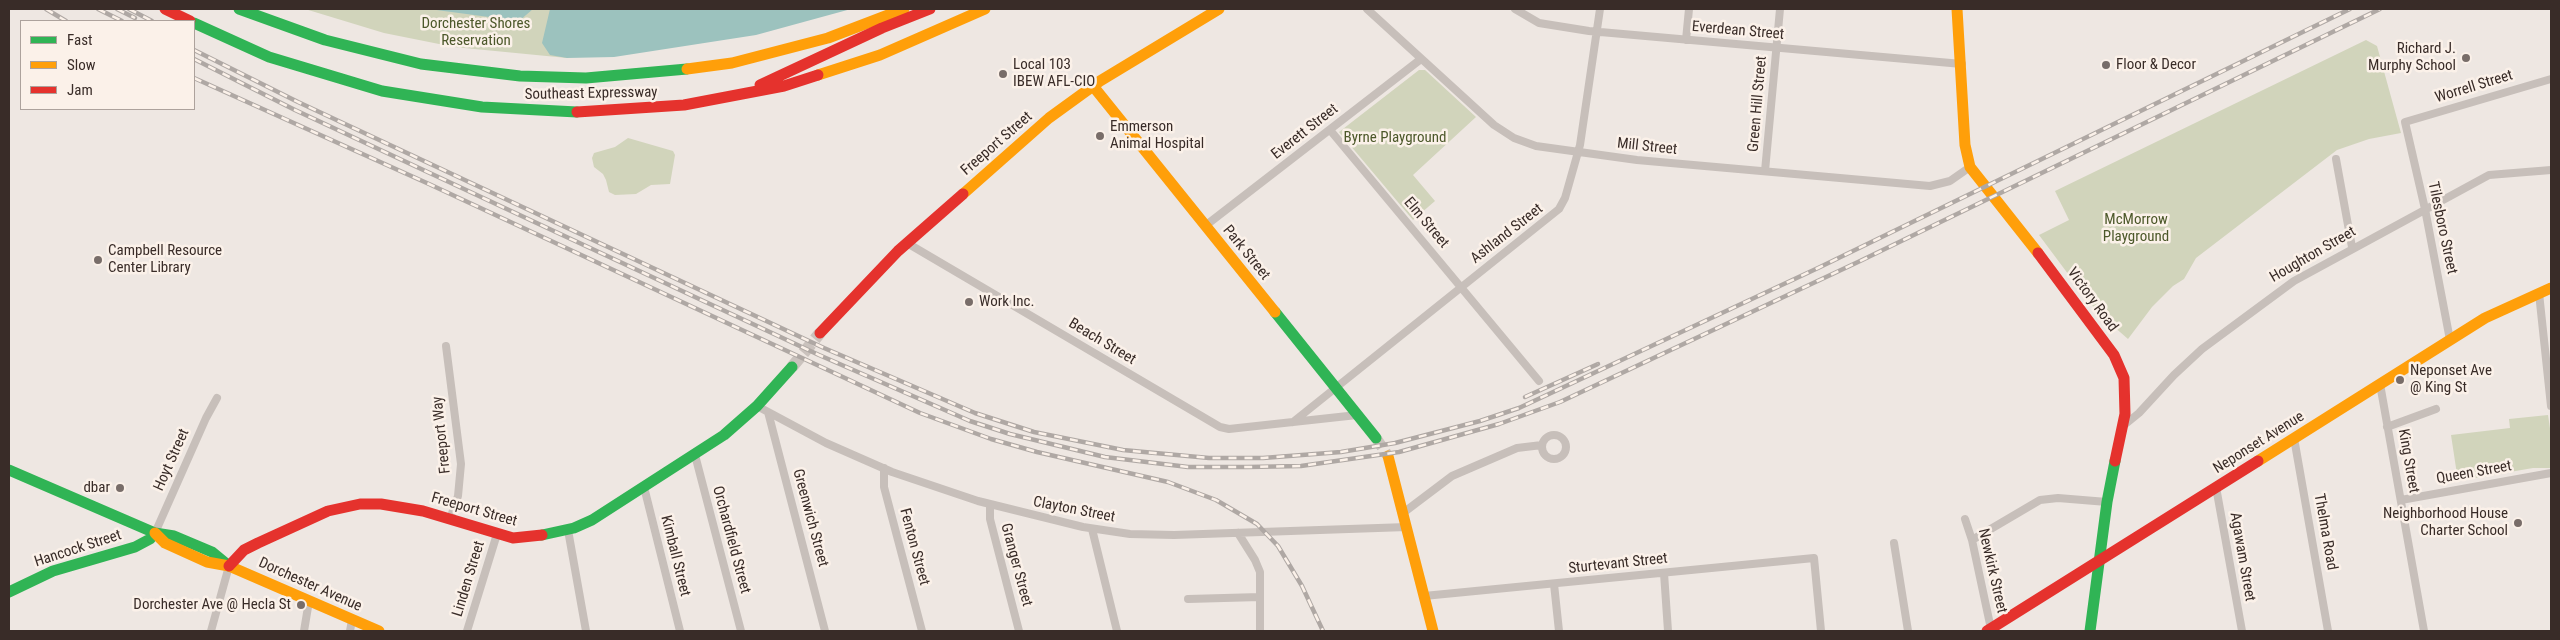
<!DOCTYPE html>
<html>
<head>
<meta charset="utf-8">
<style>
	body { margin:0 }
	#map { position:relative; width:2560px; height:640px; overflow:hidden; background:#eee7e2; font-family:"Roboto Condensed",sans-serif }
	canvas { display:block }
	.frame { position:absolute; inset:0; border:10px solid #392c28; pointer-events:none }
	.legend { position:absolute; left:20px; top:20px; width:175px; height:90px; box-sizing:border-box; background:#fbf1e9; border:1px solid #ada29c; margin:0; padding:6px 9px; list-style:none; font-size:15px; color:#392c28 }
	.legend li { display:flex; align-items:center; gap:10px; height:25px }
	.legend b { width:25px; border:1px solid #ada29c }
</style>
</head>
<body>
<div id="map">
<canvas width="2560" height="640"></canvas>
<div class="frame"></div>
<ul class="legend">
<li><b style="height:6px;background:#30b455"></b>Fast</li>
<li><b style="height:6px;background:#ff9f0a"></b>Slow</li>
<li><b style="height:6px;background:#e5322d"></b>Jam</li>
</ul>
</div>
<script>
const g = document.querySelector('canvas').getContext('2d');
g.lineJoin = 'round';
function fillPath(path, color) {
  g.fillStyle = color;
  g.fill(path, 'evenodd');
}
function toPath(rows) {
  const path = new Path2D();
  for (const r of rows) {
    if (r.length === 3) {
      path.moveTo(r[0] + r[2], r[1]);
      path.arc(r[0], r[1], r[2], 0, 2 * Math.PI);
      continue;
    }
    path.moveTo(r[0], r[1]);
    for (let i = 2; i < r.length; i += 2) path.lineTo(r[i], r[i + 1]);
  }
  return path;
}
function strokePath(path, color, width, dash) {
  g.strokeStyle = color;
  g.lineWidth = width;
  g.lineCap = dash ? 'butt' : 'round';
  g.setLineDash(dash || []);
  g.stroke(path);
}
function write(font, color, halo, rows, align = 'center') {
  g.font = font + ' "Roboto Condensed",sans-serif';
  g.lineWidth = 5;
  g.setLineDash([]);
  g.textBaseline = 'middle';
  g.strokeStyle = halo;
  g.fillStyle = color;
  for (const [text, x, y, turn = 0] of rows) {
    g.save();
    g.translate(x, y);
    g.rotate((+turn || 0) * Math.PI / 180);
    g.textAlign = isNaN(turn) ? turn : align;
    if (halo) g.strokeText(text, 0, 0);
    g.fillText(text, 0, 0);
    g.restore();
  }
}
fillPath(toPath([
	[305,9,585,9,567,58,454,47,384,33],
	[2366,40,2377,46,2401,133,2369,139,2337,150,2196,258,2184,279,2173,286,2152,307,2128,339,2104,318,2089,302,2039,235,2069,220,2055,191],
	[1419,70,1425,70,1476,117,1413,175,1435,201,1413,220,1339,132],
	[628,138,673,151,675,155,670,184,651,185,636,194,615,195,609,192,606,180,603,174,594,167,592,158,594,153,615,147],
	[2548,415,2551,435,2550,468,2533,468,2458,481,2451,435,2510,428,2509,419]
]), '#d1d4bb');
fillPath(toPath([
	[429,9,533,9,519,21],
	[550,9,851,9,756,35,614,57,567,58,550,55,542,43]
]), '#9cc2be');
strokePath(toPath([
	[1376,438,1388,456]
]), '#cac2bd', 11, [11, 5.5]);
strokePath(toPath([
	[792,367,820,333]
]), '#cac2bd', 12, [12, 6]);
strokePath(toPath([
	[1367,9,1494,125,1514,138,1536,146,1637,160,1930,186,1950,181,1970,167],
	[1515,9,1539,23,1589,31,1962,64],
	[1686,40,1689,9],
	[1330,130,1539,381],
	[2336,159,2352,247],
	[1765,171,1780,9],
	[1205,226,1421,59],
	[907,243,1220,427,1229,429,1357,415],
	[2539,293,2551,406],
	[2450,340,2425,209,2405,122,2551,79],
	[446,346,461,464,458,496,450,519],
	[2380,384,2424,631],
	[757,406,826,443,892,472,978,501,1083,527,1130,534,1174,535,1407,527],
	[768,412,825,631],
	[1293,422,1559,209,1565,198,1580,145,1600,9],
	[2123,426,2139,413,2174,375,2202,349,2294,281,2489,175,2551,170],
	[2387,427,2436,409],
	[1554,447,12],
	[2294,438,2328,631],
	[695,455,741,631],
	[884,468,884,487,922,631],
	[644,487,680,631],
	[2216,487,2242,631],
	[2401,500,2551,473],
	[990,505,990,519,1019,631],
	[1403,513,1452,476,1517,448,1542,445],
	[1965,519,1972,540,1991,629],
	[1092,529,1117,631],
	[568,530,586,631],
	[155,533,206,418,217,398],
	[1238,533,1255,560,1260,572,1260,631],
	[1972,540,2040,500,2058,498,2107,502],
	[1894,543,1908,631],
	[1664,573,1668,631],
	[1554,584,1559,631],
	[1424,596,1814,558,1821,631],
	[1188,599,1260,597],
	[211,631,229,566],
	[304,631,309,601],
	[350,631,352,620],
	[467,631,497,534]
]), '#c7bfba', 8);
strokePath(toPath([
	[239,9,325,40,421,64,520,76,586,78,687,69],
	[194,23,269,57,382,91,482,107,577,112],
	[1275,312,1376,438],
	[9,470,155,533,174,536,212,552,229,566],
	[542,535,574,528,592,520,724,435,757,406,792,367],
	[9,592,53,571,135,547,150,539,155,533],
	[2090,631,2107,502,2115,461]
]), '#30b455', 11);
strokePath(toPath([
	[1957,9,1965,145,1970,167,2038,253],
	[687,69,732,63,828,38,904,9],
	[818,75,880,55,985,9],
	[1093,86,1275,312],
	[963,194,1049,118,1100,81,1219,9],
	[1388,456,1433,631],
	[2258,461,2485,318,2551,288],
	[155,533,165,543,207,562,229,566,379,631]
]), '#ff9f0a', 11);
strokePath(toPath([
	[165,9,190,21],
	[760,85,882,28,930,9],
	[577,112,684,105,784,86,818,75],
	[2038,253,2114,355,2124,378,2125,414,2115,461],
	[820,333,898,251,963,194],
	[229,566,244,550,258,543,328,511,360,504,381,504,423,511,513,538,542,535],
	[1987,631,2258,461]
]), '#e5322d', 11);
const rail = toPath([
	[46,9,66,21],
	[98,9,122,21],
	[117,9,135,18],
	[129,9,152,21],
	[194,50,298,102,824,348,975,413,1034,432,1123,450,1209,458,1263,458,1341,452,1395,443,1480,421,1519,408,1818,268,2350,9],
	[194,59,295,110,819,355,970,421,1010,434,1105,457,1188,467,1248,467,1301,466,1399,452,1499,424,1560,402,1858,262,2380,9],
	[194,78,429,184,920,413,991,439,1037,452,1168,482,1216,500,1257,524,1278,546,1302,586,1323,631],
	[1525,397,1598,364]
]);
strokePath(rail, '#afa8a4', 4.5);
strokePath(rail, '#fbf1e9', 2.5, [8]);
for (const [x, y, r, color] of [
	[2466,58,5,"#786d69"],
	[2106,65,5,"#786d69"],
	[1003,74,5,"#786d69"],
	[1100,136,5,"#786d69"],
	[98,260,5,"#786d69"],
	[969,302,5,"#786d69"],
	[2400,380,5,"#786d69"],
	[120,488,5,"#786d69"],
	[2518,523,5,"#786d69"],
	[301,605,5,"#786d69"]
]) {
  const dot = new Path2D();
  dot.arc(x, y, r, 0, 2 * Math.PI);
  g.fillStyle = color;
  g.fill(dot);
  strokePath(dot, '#fbf1e9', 2);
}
write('15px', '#4c582a', '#fbf1e9', [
	["Dorchester Shores",476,24],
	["Reservation",476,41],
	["Byrne Playground",1395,138],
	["McMorrow",2136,220],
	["Playground",2136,237]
]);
write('15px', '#392c28', '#fbf1e9', [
	["Everdean Street",1738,31,5],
	["Worrell Street",2474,87,-17],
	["Southeast Expressway",591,94,-1],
	["Green Hill Street",1758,104,-85],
	["Everett Street",1305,132,-38],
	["Freeport Street",997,144,-41],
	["Mill Street",1647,147,6],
	["Elm Street",1426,223,50],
	["Tilesboro Street",2442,228,78],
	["Ashland Street",1507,234,-38],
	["Park Street",1246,253,51],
	["Houghton Street",2313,255,-30],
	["Victory Road",2092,300,54],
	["Beach Street",1102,342,31],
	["Freeport Way",442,435,-96],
	["Neponset Avenue",2259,443,-32],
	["Hoyt Street",172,460,-66],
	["King Street",2408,461,80],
	["Queen Street",2474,473,-10],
	["Freeport Street",474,510,16],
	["Clayton Street",1074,510,11],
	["Greenwich Street",810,518,75],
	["Thelma Road",2325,532,80],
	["Orchardfield Street",731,540,75],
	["Fenton Street",914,547,75],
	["Hancock Street",78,549,-18],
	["Kimball Street",675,556,76],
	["Agawam Street",2242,557,80],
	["Sturtevant Street",1618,564,-6],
	["Granger Street",1016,565,75],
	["Newkirk Street",1992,571,77],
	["Linden Street",469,579,-73],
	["Dorchester Avenue",310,585,24]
]);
write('15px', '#392c28', '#fbf1e9', [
	["Richard J.",2456,49,"right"],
	["Murphy School",2456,66,"right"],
	["Local 103",1013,65],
	["IBEW AFL-CIO",1013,82],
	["Floor & Decor",2116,65],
	["Emmerson",1110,127],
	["Animal Hospital",1110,144],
	["Campbell Resource",108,251],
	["Center Library",108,268],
	["Work Inc.",979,302],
	["Neponset Ave",2410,371],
	["@ King St",2410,388],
	["dbar",110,488,"right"],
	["Neighborhood House",2508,514,"right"],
	["Charter School",2508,531,"right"],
	["Dorchester Ave @ Hecla St",291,605,"right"]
], 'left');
</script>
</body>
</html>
